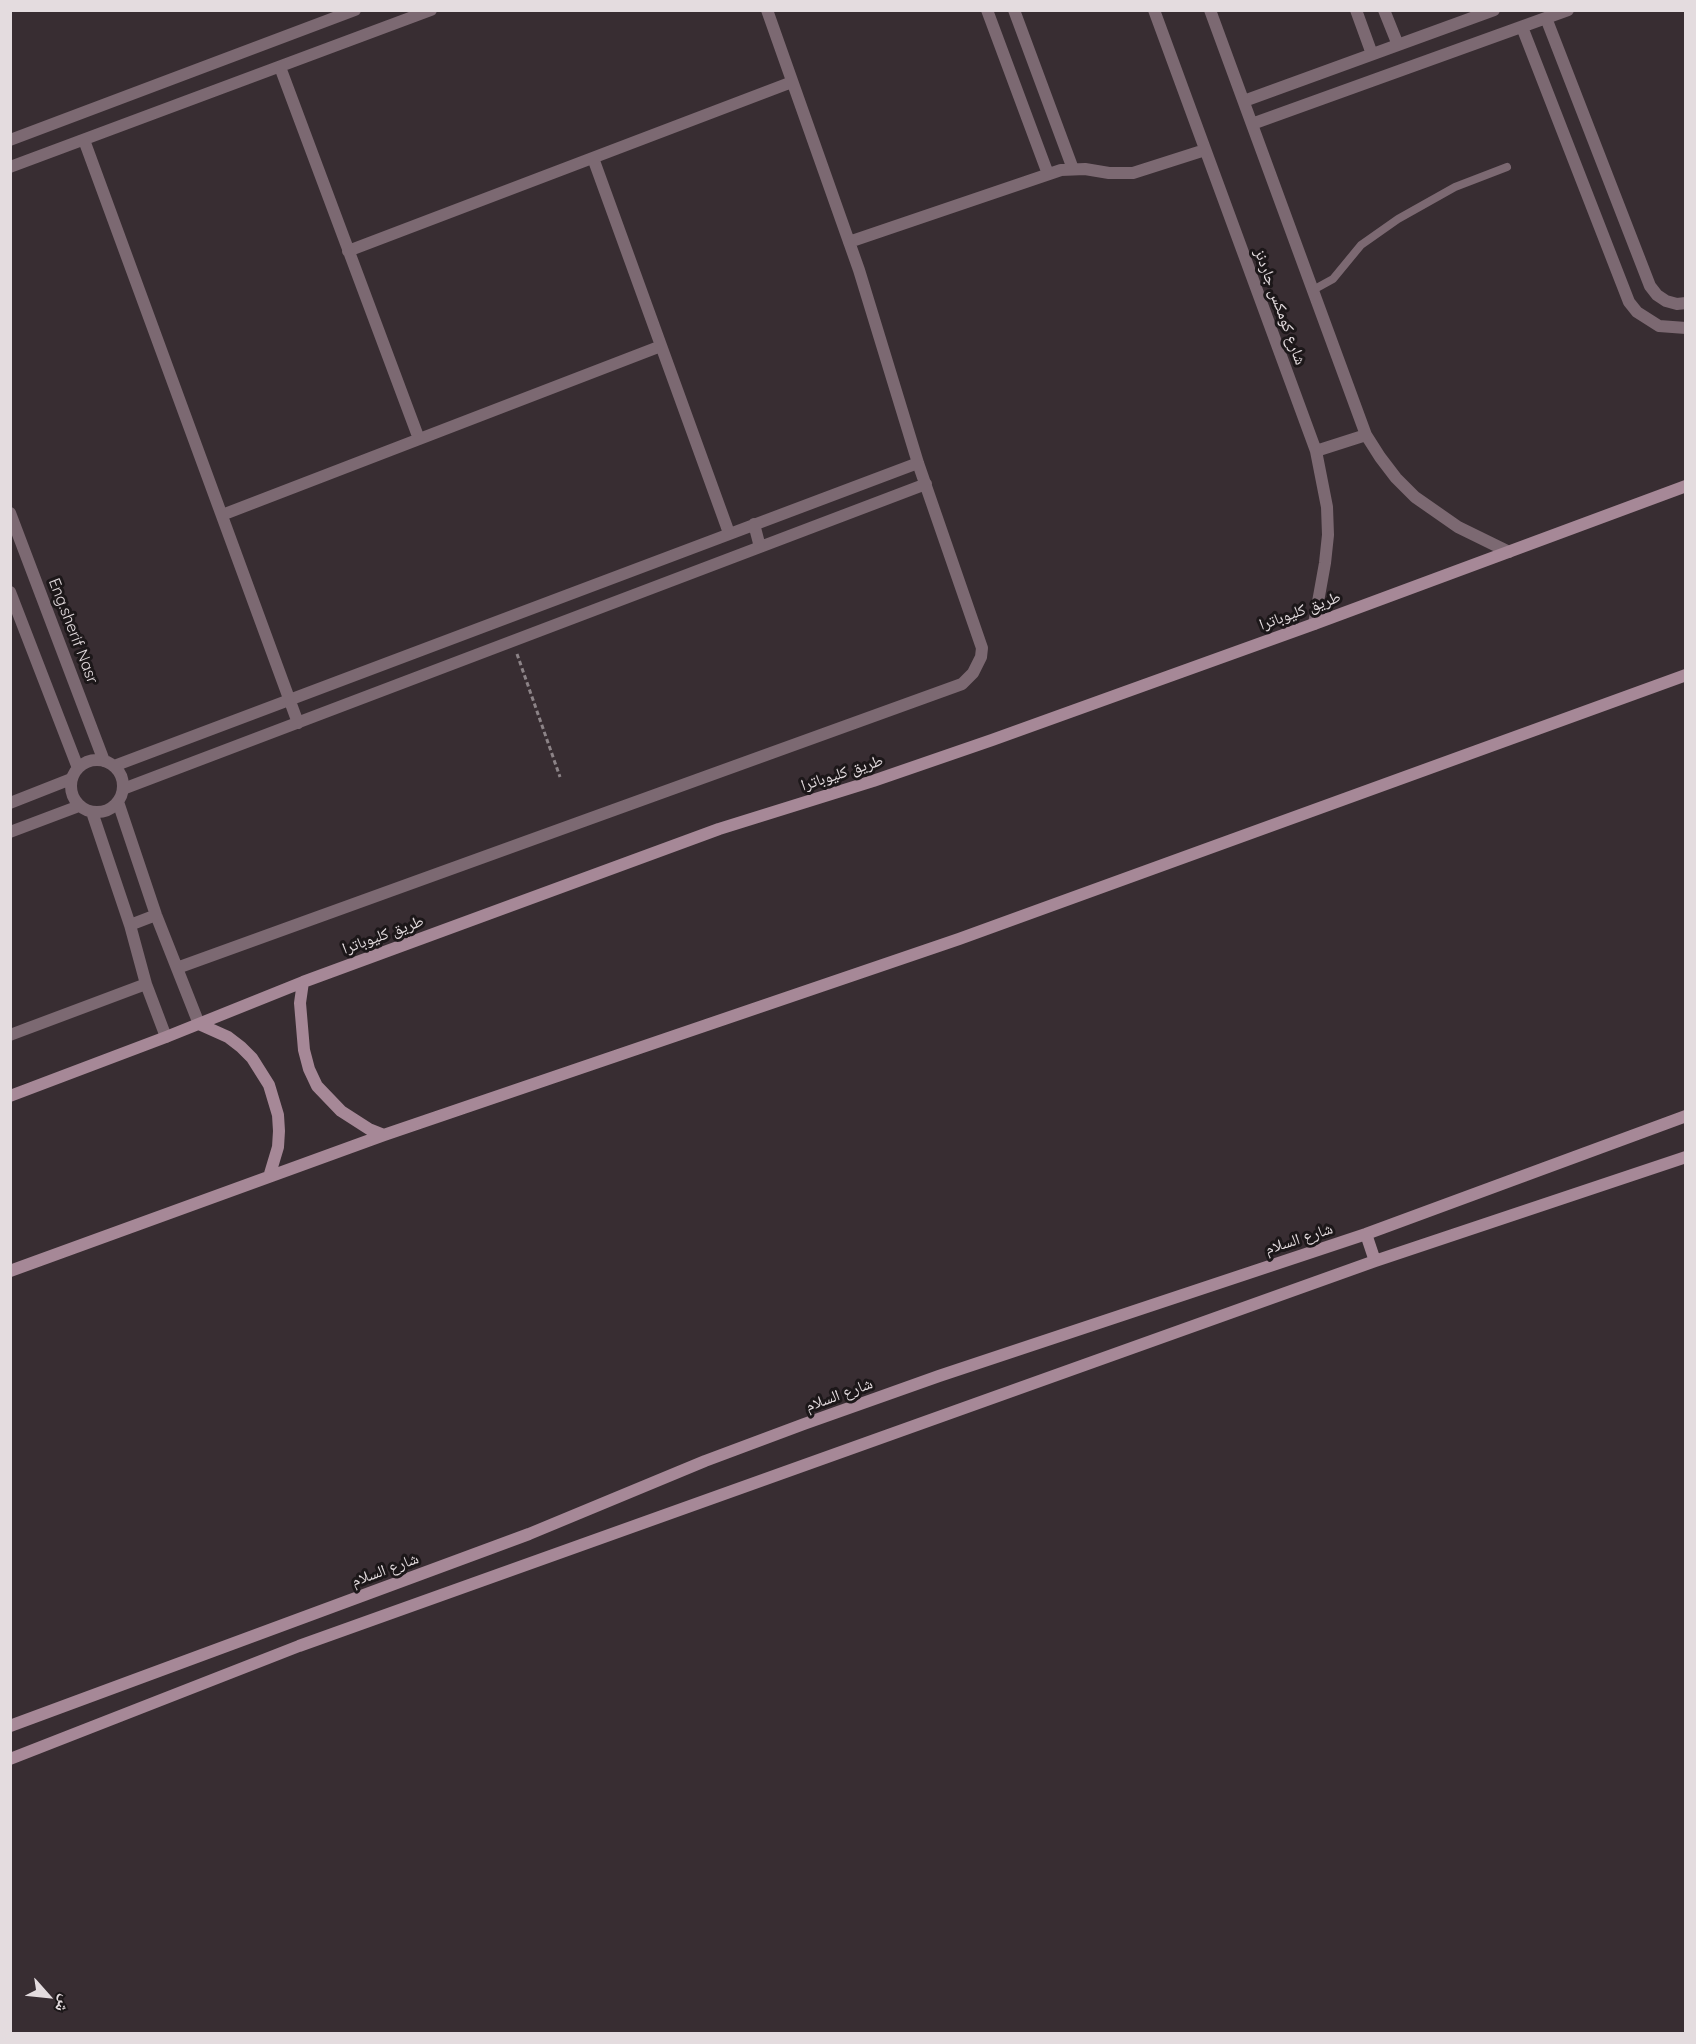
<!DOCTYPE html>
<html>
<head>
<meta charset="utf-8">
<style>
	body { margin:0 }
	#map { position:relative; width:1696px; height:2044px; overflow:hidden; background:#382d32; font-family:Quicksand,"Noto Naskh Arabic",sans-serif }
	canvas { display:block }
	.frame { position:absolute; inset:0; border:12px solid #e4dcdf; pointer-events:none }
	.north { position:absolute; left:18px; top:1966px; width:60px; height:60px; -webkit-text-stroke:4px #1c1719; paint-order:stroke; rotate:117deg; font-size:16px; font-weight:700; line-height:24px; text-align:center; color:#e4dcdf }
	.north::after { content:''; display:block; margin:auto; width:21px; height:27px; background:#e4dcdf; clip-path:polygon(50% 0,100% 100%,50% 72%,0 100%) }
</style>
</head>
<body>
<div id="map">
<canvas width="1696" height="2044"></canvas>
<div class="frame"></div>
<div class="north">ش</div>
</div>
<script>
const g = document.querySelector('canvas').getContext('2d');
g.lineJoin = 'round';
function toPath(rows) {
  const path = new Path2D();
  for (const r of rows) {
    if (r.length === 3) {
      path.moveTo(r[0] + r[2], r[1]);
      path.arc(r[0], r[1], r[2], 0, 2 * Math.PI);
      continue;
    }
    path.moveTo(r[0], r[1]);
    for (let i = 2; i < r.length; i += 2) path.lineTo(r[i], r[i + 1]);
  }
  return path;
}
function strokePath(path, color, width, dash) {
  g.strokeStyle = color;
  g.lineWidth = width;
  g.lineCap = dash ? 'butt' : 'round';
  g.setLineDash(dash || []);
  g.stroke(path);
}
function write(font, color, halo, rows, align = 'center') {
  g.font = font + ' Quicksand,"Noto Naskh Arabic",sans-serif';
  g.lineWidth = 6;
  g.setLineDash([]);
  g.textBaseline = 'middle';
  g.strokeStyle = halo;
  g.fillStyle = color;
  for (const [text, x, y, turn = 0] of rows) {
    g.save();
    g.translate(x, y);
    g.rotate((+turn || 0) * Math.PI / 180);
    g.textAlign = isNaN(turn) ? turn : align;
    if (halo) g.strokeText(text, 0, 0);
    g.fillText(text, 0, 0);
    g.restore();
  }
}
strokePath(toPath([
	[517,654,560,777]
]), '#8c8387', 3, [4.5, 3]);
strokePath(toPath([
	[1313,290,1333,279,1361,245,1398,219,1455,187,1507,167]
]), '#7c6972', 8);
strokePath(toPath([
	[987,10,1048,174],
	[1014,10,1073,169],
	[1154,10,1316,451,1327,507,1328,535,1325,563,1314,624],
	[1210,10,1366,435,1380,457,1396,478,1415,497,1458,527,1509,552],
	[1356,10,1372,54],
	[1384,10,1398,45],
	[1546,18,1650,286,1657,295,1666,301,1677,304,1686,303],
	[1522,27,1629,302,1637,312,1659,326,1686,328],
	[280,67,419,439],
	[1244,101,1494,10],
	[1252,124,1568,10],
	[10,140,355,10],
	[84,140,298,723],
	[593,158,729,533],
	[10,167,431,10],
	[849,242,1061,170,1085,169,1109,173,1133,173,1205,150],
	[348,251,792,82],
	[1316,451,1366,435],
	[10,513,104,761],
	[222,515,661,346],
	[754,524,760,547],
	[10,592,78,768],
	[97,786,26],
	[114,766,918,463],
	[123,789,926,484],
	[118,802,156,915,199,1024],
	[10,803,71,779],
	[92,812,130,925,146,984,166,1037],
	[10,832,79,806],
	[130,925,156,915],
	[177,968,962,684,973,673,981,657,982,648,918,463,859,270,767,10],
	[10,1035,146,984]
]), '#7c6972', 12);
strokePath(toPath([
	[303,982,300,1003,304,1050,309,1069,317,1086,341,1111,369,1129,384,1135],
	[199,1024,228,1037,241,1047,252,1058,269,1085,278,1115,279,1131,278,1147,269,1177],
	[10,1096,166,1037,303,982,719,829,873,781,992,740,1314,624,1686,486],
	[1366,1234,1375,1261],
	[10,1271,384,1135,959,939,1686,675],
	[10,1726,529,1534,705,1461,804,1424,939,1376,1366,1234,1686,1116],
	[10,1759,299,1646,1375,1261,1686,1157]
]), '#a68897', 12);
write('16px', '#e4dcdf', '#1c1719', [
	["شارع كومكس جاردنز",1280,307,70],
	["طريق كليوباترا",1300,611,-20],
	["Eng.sherif Nasr",73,631,69],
	["طريق كليوباترا",842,773,-18],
	["طريق كليوباترا",383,935,-20],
	["شارع السلام",1299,1239,-18],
	["شارع السلام",839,1395,-20],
	["شارع السلام",385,1570,-20]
]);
</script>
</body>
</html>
